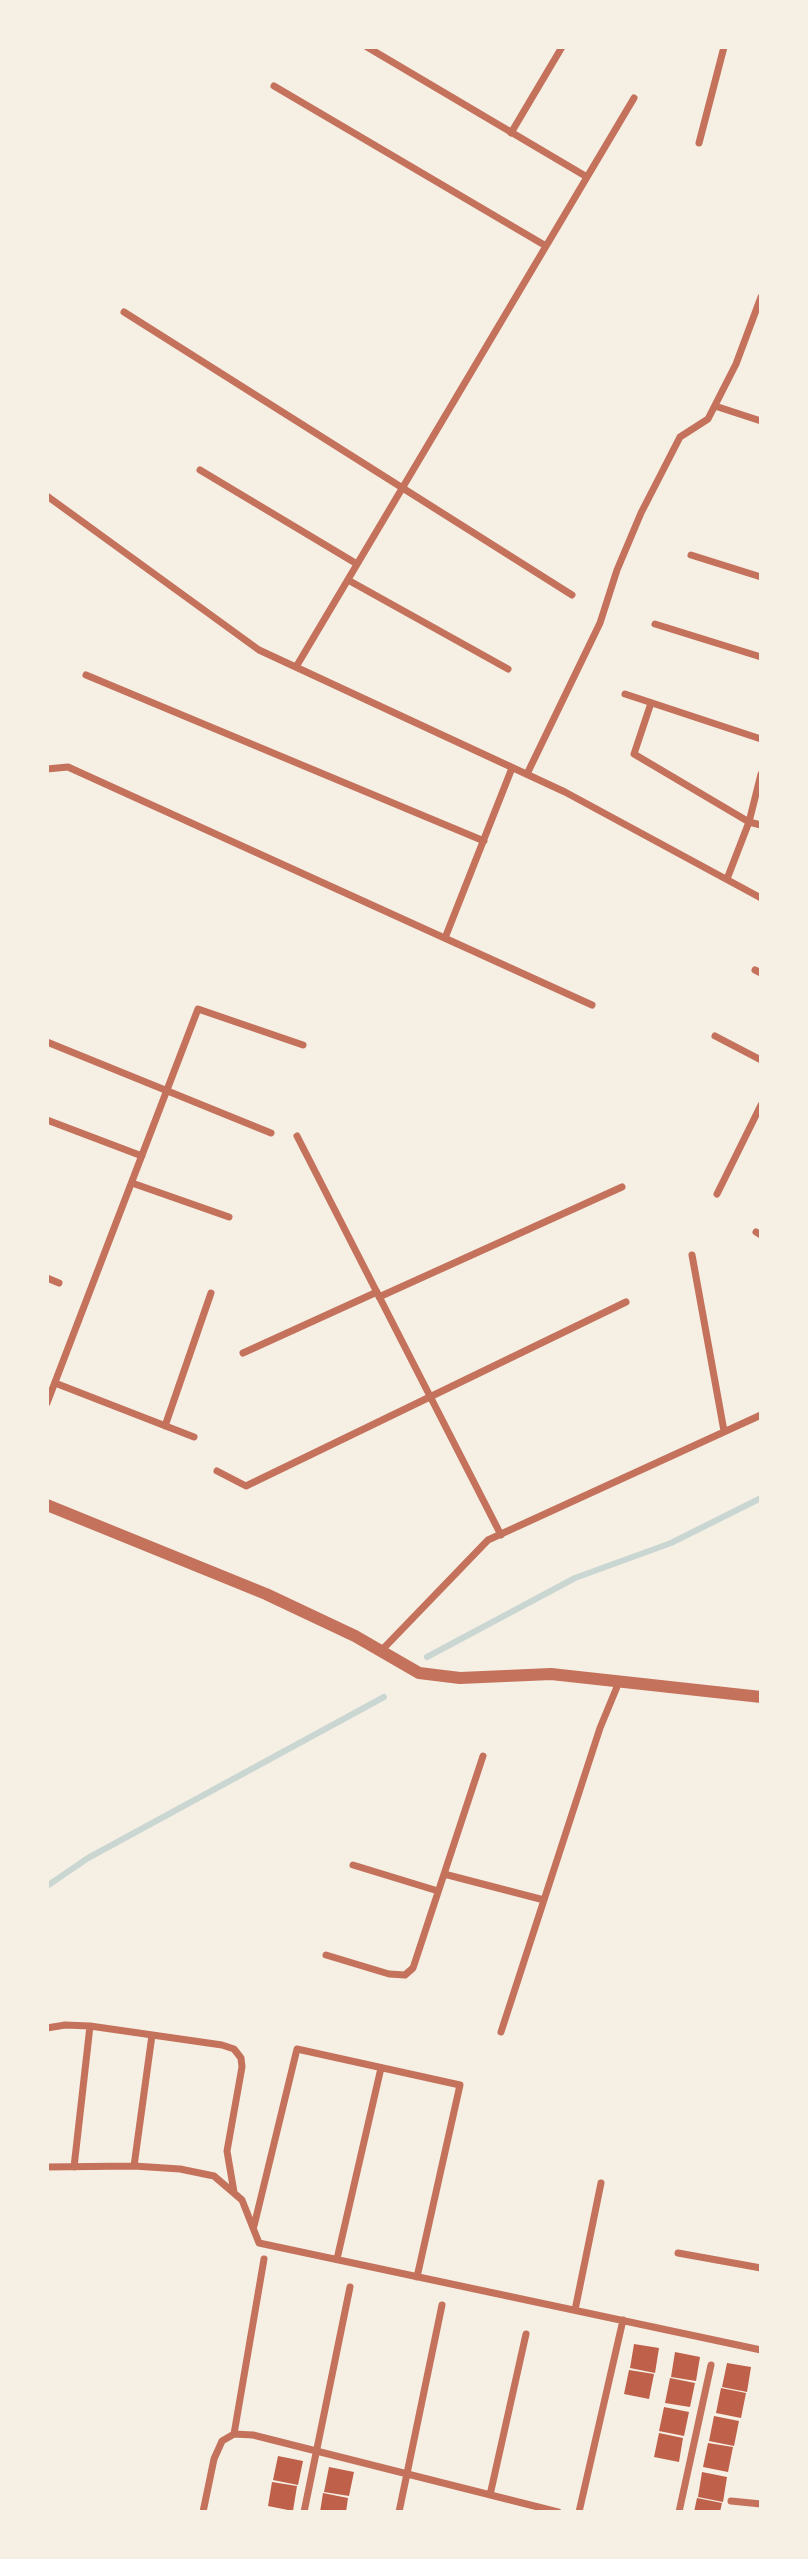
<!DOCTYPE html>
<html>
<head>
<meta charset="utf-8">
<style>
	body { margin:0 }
	#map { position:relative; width:808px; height:2559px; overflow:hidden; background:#f6efe4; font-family:"Open Sans",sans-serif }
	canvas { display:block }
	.frame { position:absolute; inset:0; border:49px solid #f6efe4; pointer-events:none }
</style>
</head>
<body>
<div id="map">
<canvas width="808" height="2559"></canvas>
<div class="frame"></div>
</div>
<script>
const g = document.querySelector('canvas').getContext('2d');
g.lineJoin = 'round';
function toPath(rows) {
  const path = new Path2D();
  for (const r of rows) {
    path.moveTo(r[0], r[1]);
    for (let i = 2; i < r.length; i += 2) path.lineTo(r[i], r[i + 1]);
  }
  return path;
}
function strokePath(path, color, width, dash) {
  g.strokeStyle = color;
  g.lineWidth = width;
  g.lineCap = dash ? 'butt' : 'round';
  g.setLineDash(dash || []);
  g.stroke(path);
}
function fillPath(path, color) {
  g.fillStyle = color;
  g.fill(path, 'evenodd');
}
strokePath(toPath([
	[427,1657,575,1578,671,1543,761,1498],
	[47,1886,88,1858,384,1697]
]), '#c9d6d2', 6);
fillPath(toPath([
	[634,2344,659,2348,655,2373,630,2368],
	[675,2352,700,2357,696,2381,671,2377],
	[727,2363,751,2367,747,2392,722,2387],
	[629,2370,654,2374,649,2399,624,2394],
	[670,2378,695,2383,690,2407,665,2403],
	[721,2388,746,2393,741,2418,716,2413],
	[664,2407,689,2412,684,2436,659,2431],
	[714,2416,739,2421,734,2446,709,2441],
	[659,2433,683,2438,679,2462,654,2457],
	[708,2443,733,2447,728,2472,703,2467],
	[278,2456,303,2461,298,2485,273,2480],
	[329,2467,354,2472,349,2496,324,2492],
	[702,2472,727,2477,723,2502,698,2497],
	[272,2482,297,2486,293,2511,268,2506],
	[323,2493,348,2498,346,2512,320,2512],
	[697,2498,722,2503,720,2512,694,2512]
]), '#bf614a');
strokePath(toPath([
	[367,47,587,177],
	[274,86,546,246],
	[511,133,562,47],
	[699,143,724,47],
	[124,312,572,595],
	[715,406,761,421],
	[200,470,357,564],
	[47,496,259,650,565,792,761,898],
	[691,555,761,577],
	[348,580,508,669],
	[655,624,761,657],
	[296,667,634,98],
	[86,675,484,841],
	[625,694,761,739],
	[651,703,634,754,749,822,761,825],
	[47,769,68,767,592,1005],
	[527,774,600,623,617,570,641,513,680,437,708,419,736,364,761,297],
	[727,879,749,822,761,774],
	[445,938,512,768],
	[755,970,761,973],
	[715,1036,761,1060],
	[47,1042,271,1133],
	[47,1120,142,1156],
	[297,1136,501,1535],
	[132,1183,229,1217],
	[717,1194,761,1105],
	[756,1232,761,1235],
	[692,1255,724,1431],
	[47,1278,59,1283],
	[379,1297,622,1187],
	[243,1353,377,1292],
	[55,1383,194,1437],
	[47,1403,198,1009,303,1045],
	[165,1426,211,1293],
	[217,1471,246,1486,626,1302],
	[381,1651,488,1540,761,1415],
	[353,1865,438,1891],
	[444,1874,544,1900],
	[326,1955,389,1974,405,1975,413,1968,483,1756],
	[47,2028,65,2025,90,2026,222,2045,234,2049,241,2058,242,2067,227,2151,234,2192],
	[501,2032,600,1728,619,1682],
	[134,2166,152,2035],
	[47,2167,134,2166,180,2169,214,2176,242,2200,259,2243,761,2350],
	[74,2167,90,2026],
	[254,2226,297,2049,460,2085,417,2277],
	[678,2253,761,2268],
	[337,2259,381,2068],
	[575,2310,601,2183],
	[234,2434,264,2259],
	[490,2495,526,2334],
	[731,2501,761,2504],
	[203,2512,214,2459,222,2441,234,2434,253,2435,558,2512],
	[304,2512,350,2287],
	[399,2512,442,2305],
	[579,2512,623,2320],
	[679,2512,711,2365]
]), '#c5725c', 7);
strokePath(toPath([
	[47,1505,266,1594,355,1636,419,1673,460,1678,551,1674,761,1697]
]), '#c5725c', 12);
</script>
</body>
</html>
